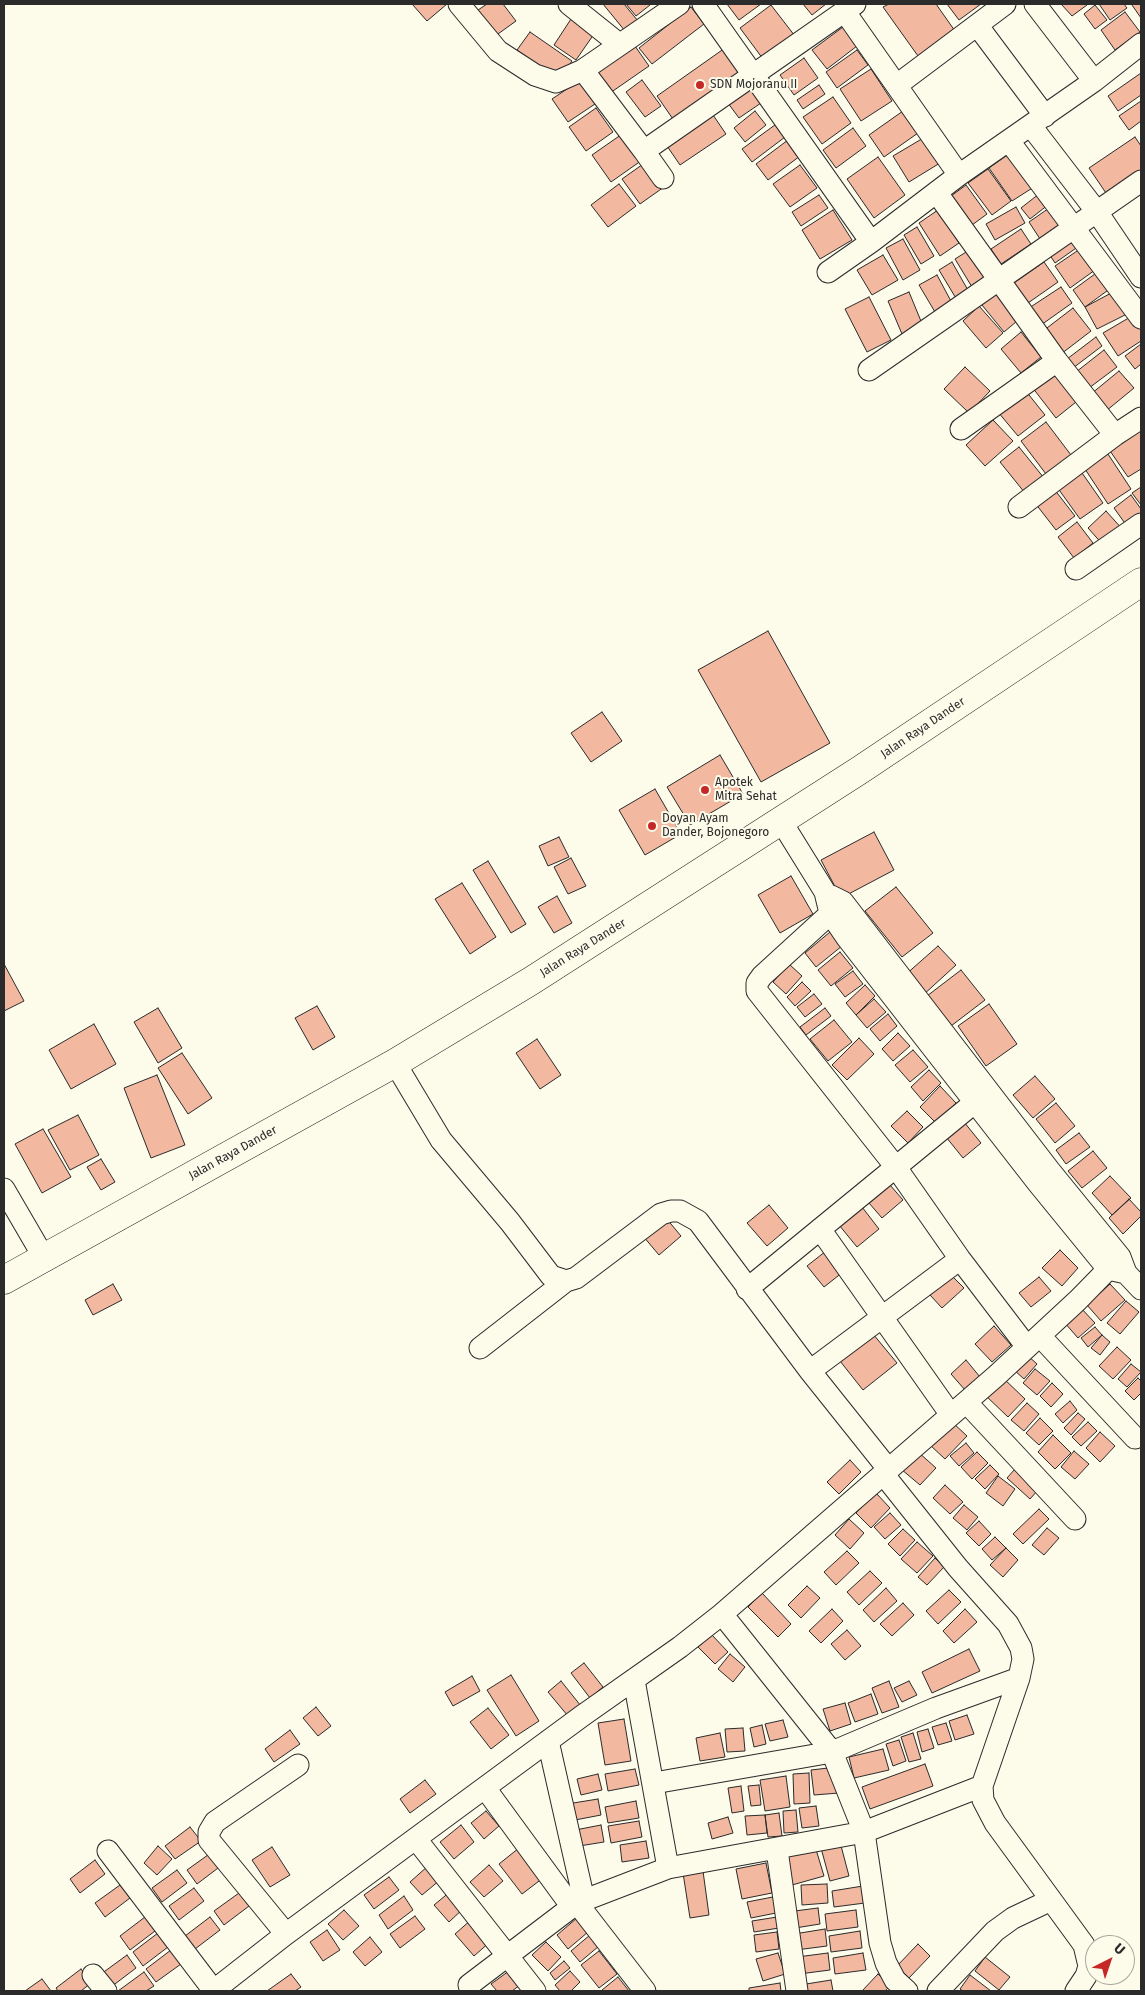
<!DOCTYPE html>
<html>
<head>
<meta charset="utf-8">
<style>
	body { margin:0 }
	#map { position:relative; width:1145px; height:1995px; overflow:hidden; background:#fdfbea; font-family:"Fira Sans",sans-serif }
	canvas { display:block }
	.frame { position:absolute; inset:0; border:5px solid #2b2b2b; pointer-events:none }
	.north { position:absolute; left:1085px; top:1935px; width:50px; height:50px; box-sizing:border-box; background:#fdfbea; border:1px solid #a9a89e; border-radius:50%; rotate:41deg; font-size:14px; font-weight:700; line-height:20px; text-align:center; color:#2b2b2b }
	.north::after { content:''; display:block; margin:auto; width:18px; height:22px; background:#c62828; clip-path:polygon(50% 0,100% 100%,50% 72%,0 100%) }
</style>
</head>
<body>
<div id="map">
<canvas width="1145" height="1995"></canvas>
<div class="frame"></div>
<div class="north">U</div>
</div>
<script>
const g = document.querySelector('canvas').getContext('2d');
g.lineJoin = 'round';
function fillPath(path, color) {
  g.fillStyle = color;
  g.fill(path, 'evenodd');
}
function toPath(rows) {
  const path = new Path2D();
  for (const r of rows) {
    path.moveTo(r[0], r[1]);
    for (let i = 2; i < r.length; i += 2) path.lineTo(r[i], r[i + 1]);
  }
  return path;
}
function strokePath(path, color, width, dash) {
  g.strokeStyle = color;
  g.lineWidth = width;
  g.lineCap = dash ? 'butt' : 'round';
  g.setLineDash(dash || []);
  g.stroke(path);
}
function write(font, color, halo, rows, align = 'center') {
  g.font = font + ' "Fira Sans",sans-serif';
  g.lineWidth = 4;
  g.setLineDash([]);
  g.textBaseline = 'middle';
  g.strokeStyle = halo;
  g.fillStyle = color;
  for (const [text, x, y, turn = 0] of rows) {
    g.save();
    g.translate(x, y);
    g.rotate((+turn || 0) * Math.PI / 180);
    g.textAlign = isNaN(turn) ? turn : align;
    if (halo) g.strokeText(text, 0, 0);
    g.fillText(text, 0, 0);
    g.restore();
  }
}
const building = toPath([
	[412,4,447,4,427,21,412,4],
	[487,4,503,4,516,21,491,39,472,14,487,4],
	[603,4,624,4,638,21,625,31,603,4],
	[626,4,649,4,650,5,636,16,626,4],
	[727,4,761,4,739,20,727,4],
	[803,4,826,4,812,15,803,4],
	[889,4,936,4,955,31,918,56,883,7,889,4],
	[947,4,981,4,959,20,947,4],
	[1061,4,1086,4,1087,5,1072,16,1061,4],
	[1099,4,1124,4,1127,8,1110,20,1099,4],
	[1133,4,1141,4,1141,18,1132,5,1133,4],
	[771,5,798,40,766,63,740,28,771,5],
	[1095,5,1107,20,1095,29,1084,14,1095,5],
	[691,7,704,24,652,64,639,48,691,7],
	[1125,12,1140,32,1115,50,1101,30,1125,12],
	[571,19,594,34,576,60,554,45,571,19],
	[843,27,857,46,827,69,812,50,843,27],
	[530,32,572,61,559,80,517,50,530,32],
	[635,46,649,66,610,93,596,74,635,46],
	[725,48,743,74,675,122,657,96,725,48],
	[857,50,868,65,837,88,826,72,857,50],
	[804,58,818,78,794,95,780,75,804,58],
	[871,69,892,101,861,121,840,89,871,69],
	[1141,73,1141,95,1118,111,1108,96,1141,73],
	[642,80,661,106,645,117,626,92,642,80],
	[579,81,595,104,568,122,552,99,579,81],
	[746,83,761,103,739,118,725,99,746,83],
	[819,85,825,94,803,109,797,100,819,85],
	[833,97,851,123,822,144,803,117,833,97],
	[1141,101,1141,121,1129,130,1119,116,1141,101],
	[596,108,613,132,586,151,569,127,596,108],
	[755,111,766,125,745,142,734,128,755,111],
	[903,111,918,133,884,157,869,135,903,111],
	[711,112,726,134,680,165,665,143,711,112],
	[779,122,789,134,752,162,742,149,779,122],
	[853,128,866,146,836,168,823,150,853,128],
	[625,132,645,158,611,182,592,155,625,132],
	[925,137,940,163,909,182,893,156,925,137],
	[1135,137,1141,146,1141,174,1108,196,1089,168,1135,137],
	[788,140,800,156,768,180,756,164,788,140],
	[1013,151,1037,185,1012,201,989,168,1013,151],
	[878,157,905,195,874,218,847,179,878,157],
	[646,162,664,187,640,204,622,179,646,162],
	[800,165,817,188,790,207,773,184,800,165],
	[988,169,1011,201,992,215,968,183,988,169],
	[619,184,636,206,608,227,591,205,619,184],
	[966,185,987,214,968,228,947,199,966,185],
	[1044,190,1053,201,1030,219,1021,208,1044,190],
	[819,195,828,208,801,226,792,212,819,195],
	[1055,204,1069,225,1042,242,1029,222,1055,204],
	[1016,207,1025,223,995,240,986,224,1016,207],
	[833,210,852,240,820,259,802,230,833,210],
	[938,210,959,243,940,256,919,223,938,210],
	[917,227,934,256,921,264,904,235,917,227],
	[1021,229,1031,244,1001,264,991,249,1021,229],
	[1072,236,1079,246,1055,263,1048,252,1072,236],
	[903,239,920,270,903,280,886,248,903,239],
	[971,249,988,277,972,287,955,259,971,249],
	[1080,249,1095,270,1070,288,1055,266,1080,249],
	[883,255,898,280,872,295,857,270,883,255],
	[952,262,969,292,957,300,939,270,952,262],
	[1044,262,1058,282,1028,303,1014,283,1044,262],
	[1099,271,1111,288,1085,307,1073,290,1099,271],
	[937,275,952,303,935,312,919,285,937,275],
	[1061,287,1072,303,1041,325,1029,308,1061,287],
	[1000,289,1023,316,1004,332,982,305,1000,289],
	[1115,291,1127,314,1097,329,1085,307,1115,291],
	[909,292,923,326,902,334,888,301,909,292],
	[869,297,891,340,867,352,845,309,869,297],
	[979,306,1003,333,986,348,963,321,979,306],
	[1073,308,1091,331,1061,354,1043,331,1073,308],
	[1132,316,1141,330,1141,341,1118,356,1103,333,1132,316],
	[1021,332,1041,357,1021,373,1001,349,1021,332],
	[1096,337,1102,346,1073,368,1067,359,1096,337],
	[1141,344,1141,364,1135,369,1125,356,1141,344],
	[1104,350,1117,367,1089,388,1076,372,1104,350],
	[965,367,990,391,969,413,944,389,965,367],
	[1052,371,1076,402,1056,418,1032,387,1052,371],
	[1119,371,1134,388,1106,411,1091,394,1119,371],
	[1025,390,1045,415,1018,436,998,412,1025,390],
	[993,420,1013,441,985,466,966,445,993,420],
	[1046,422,1071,455,1046,474,1021,441,1046,422],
	[1141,430,1141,469,1128,477,1108,448,1141,430],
	[1019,447,1044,478,1025,493,1000,462,1019,447],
	[1106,451,1131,489,1108,504,1083,466,1106,451],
	[1080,470,1103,503,1080,519,1057,487,1080,470],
	[1141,487,1141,505,1132,493,1141,487],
	[1054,489,1075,516,1056,530,1035,503,1054,489],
	[1131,495,1141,509,1141,520,1129,529,1114,508,1131,495],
	[1106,511,1124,531,1105,547,1088,528,1106,511],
	[1077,522,1093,543,1074,558,1058,537,1077,522],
	[768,631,830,743,761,782,698,670,768,631],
	[602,712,622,741,591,762,571,733,602,712],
	[720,755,743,794,690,825,667,787,720,755],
	[655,789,681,834,645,855,619,810,655,789],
	[874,832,894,870,841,898,821,860,874,832],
	[559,837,569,857,548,866,539,846,559,837],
	[571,858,586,886,568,894,554,867,571,858],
	[488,861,526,924,511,933,473,870,488,861],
	[791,876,813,914,780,933,758,895,791,876],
	[462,883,496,937,470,954,435,899,462,883],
	[896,887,933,933,902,957,865,911,896,887],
	[557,896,572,923,554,933,538,907,557,896],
	[830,932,842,946,816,967,805,953,830,932],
	[938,946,956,965,922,996,904,976,938,946],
	[840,952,853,968,831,986,818,970,840,952],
	[4,964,24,1001,4,1011,4,964],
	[789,964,802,976,786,994,773,982,789,964],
	[961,970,985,1000,951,1026,927,996,961,970],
	[853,971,863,984,845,997,835,984,853,971],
	[802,982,811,991,795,1006,787,997,802,982],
	[865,985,875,996,856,1015,846,1003,865,985],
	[814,994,822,1004,805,1017,797,1007,814,994],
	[874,999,886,1012,867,1028,856,1015,874,999],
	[989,1004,1017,1044,986,1066,958,1026,989,1004],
	[317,1006,335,1037,313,1050,295,1018,317,1006],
	[158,1008,182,1048,158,1063,134,1022,158,1008],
	[825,1008,831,1016,806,1035,800,1027,825,1008],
	[888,1014,897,1026,880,1041,870,1029,888,1014],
	[834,1020,852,1042,828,1061,810,1039,834,1020],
	[94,1024,116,1064,71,1089,49,1050,94,1024],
	[898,1033,910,1046,893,1061,882,1049,898,1033],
	[859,1038,874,1054,847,1080,832,1065,859,1038],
	[537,1039,561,1075,540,1089,516,1053,537,1039],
	[913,1050,928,1067,910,1082,895,1065,913,1050],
	[182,1053,212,1098,188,1114,158,1068,182,1053],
	[929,1070,941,1083,923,1101,911,1087,929,1070],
	[157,1075,185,1145,151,1158,124,1088,157,1075],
	[1035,1076,1055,1099,1033,1118,1013,1095,1035,1076],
	[940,1086,956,1103,936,1123,920,1107,940,1086],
	[1056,1103,1075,1126,1055,1143,1036,1119,1056,1103],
	[907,1111,923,1127,908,1143,891,1126,907,1111],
	[78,1115,99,1155,70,1170,48,1130,78,1115],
	[964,1122,981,1143,963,1158,946,1137,964,1122],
	[43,1129,71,1177,42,1193,15,1144,43,1129],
	[1079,1133,1090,1147,1066,1164,1056,1150,1079,1133],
	[1093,1151,1107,1168,1082,1188,1068,1171,1093,1151],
	[101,1159,115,1182,101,1190,87,1167,101,1159],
	[1110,1176,1131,1198,1112,1215,1092,1193,1110,1176],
	[890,1185,903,1200,882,1218,869,1203,890,1185],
	[1129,1199,1141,1212,1141,1216,1123,1234,1109,1218,1129,1199],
	[769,1205,788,1228,767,1246,747,1223,769,1205],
	[862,1207,879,1229,857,1247,839,1225,862,1207],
	[666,1218,681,1236,659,1255,643,1236,666,1218],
	[1060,1250,1078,1268,1062,1286,1042,1268,1060,1250],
	[826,1251,843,1272,824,1287,807,1266,826,1251],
	[952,1276,964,1288,942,1308,930,1295,952,1276],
	[1039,1277,1051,1291,1031,1307,1019,1293,1039,1277],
	[113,1284,122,1300,93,1315,85,1300,113,1284],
	[1110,1284,1125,1300,1101,1321,1087,1305,1110,1284],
	[1126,1301,1139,1312,1120,1334,1107,1323,1126,1301],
	[1081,1308,1095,1323,1078,1338,1064,1322,1081,1308],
	[994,1326,1011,1345,992,1362,975,1344,994,1326],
	[1095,1327,1102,1335,1088,1347,1081,1338,1095,1327],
	[873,1334,897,1363,863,1390,840,1361,873,1334],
	[1102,1335,1110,1342,1100,1355,1091,1348,1102,1335],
	[1117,1347,1131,1360,1113,1379,1099,1366,1117,1347],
	[1027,1355,1037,1364,1024,1379,1014,1370,1027,1355],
	[966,1360,980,1377,965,1390,951,1374,966,1360],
	[1131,1364,1141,1372,1127,1387,1118,1379,1131,1364],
	[1035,1369,1050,1381,1037,1395,1023,1383,1035,1369],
	[1001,1376,1025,1399,1008,1417,984,1394,1001,1376],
	[1138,1378,1141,1381,1141,1393,1134,1400,1125,1391,1138,1378],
	[1052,1383,1063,1394,1051,1407,1040,1396,1052,1383],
	[1070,1401,1077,1410,1063,1423,1055,1414,1070,1401],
	[1027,1403,1039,1414,1024,1431,1011,1420,1027,1403],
	[1078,1413,1085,1419,1071,1435,1064,1428,1078,1413],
	[1040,1418,1053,1431,1039,1445,1026,1433,1040,1418],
	[952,1422,967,1436,945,1459,930,1445,952,1422],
	[1088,1422,1097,1431,1081,1446,1072,1437,1088,1422],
	[1100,1432,1115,1446,1100,1462,1086,1448,1100,1432],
	[1053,1435,1071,1453,1055,1469,1038,1452,1053,1435],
	[966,1443,974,1453,959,1466,950,1456,966,1443],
	[917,1451,936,1468,920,1485,901,1469,917,1451],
	[1074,1451,1089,1464,1075,1479,1061,1467,1074,1451],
	[977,1452,988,1463,972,1479,961,1467,977,1452],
	[850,1460,861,1472,839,1494,827,1482,850,1460],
	[990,1465,999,1474,985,1489,975,1479,990,1465],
	[1015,1469,1038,1490,1030,1499,1007,1478,1015,1469],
	[998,1476,1015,1489,1003,1506,986,1493,998,1476],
	[945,1485,963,1502,950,1514,933,1498,945,1485],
	[876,1493,890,1508,871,1528,856,1513,876,1493],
	[964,1505,978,1517,967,1530,953,1518,964,1505],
	[1039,1509,1049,1519,1023,1544,1013,1534,1039,1509],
	[890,1513,901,1525,885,1539,874,1527,890,1513],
	[849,1519,864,1533,850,1549,835,1535,849,1519],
	[979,1521,991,1534,979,1546,966,1533,979,1521],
	[1047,1528,1059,1538,1044,1555,1032,1545,1047,1528],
	[903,1529,915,1540,900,1556,888,1544,903,1529],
	[995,1537,1006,1548,992,1560,982,1549,995,1537],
	[917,1542,933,1556,917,1573,901,1559,917,1542],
	[1006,1548,1018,1560,1003,1577,990,1565,1006,1548],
	[847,1551,859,1563,836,1585,824,1572,847,1551],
	[935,1558,944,1567,927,1585,918,1577,935,1558],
	[870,1571,882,1583,859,1605,847,1592,870,1571],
	[807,1586,820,1598,801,1618,788,1605,807,1586],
	[886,1588,897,1601,874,1622,863,1610,886,1588],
	[949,1590,961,1602,938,1624,926,1611,949,1590],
	[762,1593,791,1624,778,1637,748,1607,762,1593],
	[903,1603,914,1615,892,1636,880,1624,903,1603],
	[832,1609,843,1621,821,1643,809,1631,832,1609],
	[965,1609,977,1622,954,1643,943,1631,965,1609],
	[847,1630,861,1646,845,1660,831,1644,847,1630],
	[712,1635,728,1652,715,1664,698,1647,712,1635],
	[969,1649,980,1671,932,1693,922,1672,969,1649],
	[730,1654,745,1667,733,1682,718,1669,730,1654],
	[584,1663,603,1687,590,1698,571,1673,584,1663],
	[511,1675,539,1721,516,1736,487,1690,511,1675],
	[472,1676,480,1691,453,1706,445,1692,472,1676],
	[561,1681,581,1706,568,1716,548,1692,561,1681],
	[889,1681,899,1707,882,1713,872,1688,889,1681],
	[909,1681,917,1695,902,1702,894,1688,909,1681],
	[871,1694,878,1714,855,1722,848,1703,871,1694],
	[845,1703,851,1724,830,1731,823,1709,845,1703],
	[316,1707,331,1726,318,1736,303,1718,316,1707],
	[488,1708,509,1735,491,1749,470,1722,488,1708],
	[967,1715,974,1734,955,1740,949,1721,967,1715],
	[624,1719,631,1761,605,1765,598,1723,624,1719],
	[783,1720,788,1737,770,1741,765,1724,783,1720],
	[946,1723,952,1741,938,1745,932,1727,946,1723],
	[762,1725,766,1744,754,1747,750,1728,762,1725],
	[743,1728,745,1751,727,1752,725,1729,743,1728],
	[928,1729,934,1748,922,1752,917,1732,928,1729],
	[290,1730,300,1744,274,1762,265,1749,290,1730],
	[720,1733,725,1757,700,1761,696,1738,720,1733],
	[913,1733,921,1759,909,1762,901,1737,913,1733],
	[899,1740,906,1761,893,1766,886,1744,899,1740],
	[883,1749,889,1770,854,1778,849,1757,883,1749],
	[925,1764,933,1786,870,1809,862,1787,925,1764],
	[837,1767,839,1793,814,1795,811,1770,837,1767],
	[635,1769,639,1785,608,1791,605,1774,635,1769],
	[809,1773,810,1803,794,1804,793,1774,809,1773],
	[598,1774,602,1790,581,1795,577,1779,598,1774],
	[786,1776,790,1807,765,1811,760,1780,786,1776],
	[425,1780,436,1794,410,1813,400,1799,425,1780],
	[759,1785,761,1805,751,1806,748,1786,759,1785],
	[741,1786,744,1811,732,1813,728,1788,741,1786],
	[598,1799,601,1815,570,1821,567,1804,598,1799],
	[636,1801,639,1818,608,1823,605,1807,636,1801],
	[816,1806,819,1826,802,1828,799,1808,816,1806],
	[796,1810,798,1832,784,1833,783,1811,796,1810],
	[486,1811,499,1826,484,1839,471,1823,486,1811],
	[779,1813,782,1836,768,1837,765,1815,779,1813],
	[765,1815,767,1833,747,1835,745,1816,765,1815],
	[728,1817,733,1833,712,1839,708,1823,728,1817],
	[639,1821,642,1837,611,1843,608,1826,639,1821],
	[461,1825,474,1842,454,1859,440,1842,461,1825],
	[601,1825,604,1842,573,1847,570,1831,601,1825],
	[190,1827,201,1841,175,1859,165,1846,190,1827],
	[646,1841,649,1858,622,1862,620,1845,646,1841],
	[840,1842,849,1876,830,1881,821,1848,840,1842],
	[158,1846,172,1859,157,1875,144,1863,158,1846],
	[815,1846,824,1876,792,1885,783,1855,815,1846],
	[272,1847,290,1875,270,1887,252,1860,272,1847],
	[519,1848,543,1878,522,1894,499,1864,519,1848],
	[212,1852,222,1865,197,1884,187,1870,212,1852],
	[95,1860,105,1874,80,1893,70,1879,95,1860],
	[766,1863,772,1893,742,1899,736,1869,766,1863],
	[489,1865,503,1881,484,1897,470,1882,489,1865],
	[428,1866,440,1880,422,1895,410,1882,428,1866],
	[177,1870,187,1883,162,1902,152,1888,177,1870],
	[703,1871,709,1915,690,1918,683,1873,703,1871],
	[389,1877,399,1890,374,1909,364,1895,389,1877],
	[827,1884,828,1903,802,1905,801,1885,827,1884],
	[120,1885,130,1898,105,1917,95,1903,120,1885],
	[863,1886,865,1903,834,1907,832,1891,863,1886],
	[194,1888,204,1901,179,1920,169,1906,194,1888],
	[451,1891,465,1907,449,1922,434,1905,451,1891],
	[239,1893,249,1906,224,1925,214,1911,239,1893],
	[404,1896,413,1910,388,1929,379,1915,404,1896],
	[778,1896,781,1912,751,1918,747,1902,778,1896],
	[818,1908,820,1924,789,1929,787,1912,818,1908],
	[344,1910,359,1926,343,1940,328,1924,344,1910],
	[856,1910,858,1927,827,1931,825,1914,856,1910],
	[415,1916,425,1929,400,1948,390,1934,415,1916],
	[145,1917,155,1931,130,1950,120,1936,145,1917],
	[210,1917,220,1930,195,1949,185,1936,210,1917],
	[777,1917,779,1928,754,1932,752,1921,777,1917],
	[577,1918,588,1932,568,1949,557,1935,577,1918],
	[472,1919,491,1941,474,1956,455,1934,472,1919],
	[825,1929,827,1946,796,1950,794,1934,825,1929],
	[327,1930,340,1950,323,1961,310,1942,327,1930],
	[860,1931,862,1948,831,1952,829,1936,860,1931],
	[777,1932,779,1949,756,1952,754,1935,777,1932],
	[158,1933,168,1947,143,1966,133,1952,158,1933],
	[590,1935,599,1946,580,1962,571,1951,590,1935],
	[370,1937,382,1952,365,1966,353,1952,370,1937],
	[546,1942,561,1957,548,1971,532,1955,546,1942],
	[918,1944,930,1956,909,1978,897,1966,918,1944],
	[171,1950,181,1964,156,1982,146,1969,171,1950],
	[599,1951,617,1974,599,1988,581,1965,599,1951],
	[778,1953,785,1974,763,1981,756,1959,778,1953],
	[828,1953,830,1970,799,1974,797,1957,828,1953],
	[863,1953,866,1970,835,1974,833,1958,863,1953],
	[127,1955,136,1968,111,1987,101,1974,127,1955],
	[985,1957,1010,1977,999,1990,975,1971,985,1957],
	[564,1961,570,1968,555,1980,550,1973,564,1961],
	[81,1969,91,1983,81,1991,58,1991,56,1988,81,1969],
	[509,1971,520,1985,512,1991,497,1991,491,1984,509,1971],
	[570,1971,580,1982,571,1991,560,1991,555,1985,570,1971],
	[144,1972,154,1986,146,1991,118,1991,144,1972],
	[291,1974,301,1987,295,1991,267,1991,291,1974],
	[878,1974,890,1986,885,1991,862,1991,878,1974],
	[970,1975,991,1991,963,1991,960,1989,970,1975],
	[618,1977,629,1991,603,1991,602,1990,618,1977],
	[42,1979,51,1991,25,1991,42,1979],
	[831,1980,833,1991,801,1991,800,1985,831,1980],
	[780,1983,781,1991,749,1991,749,1988,780,1983]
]);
fillPath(building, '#f2b8a0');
strokePath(building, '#2b2b2b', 1);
const minor = toPath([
	[459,4,498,51,535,75,556,82,583,70,679,4],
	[569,4,619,44],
	[703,4,871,242,959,175,1094,81,1141,44],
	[1035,4,1094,81],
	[845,12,959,175],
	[977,25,1045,116],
	[583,70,644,151,855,4],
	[897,85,1005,4],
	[1031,126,1097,212,1141,277],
	[1009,141,1141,318],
	[644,151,663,178],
	[937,193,1057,361,1115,435],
	[828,272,871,242],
	[869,370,1141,181],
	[961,429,1057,361],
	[1019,507,1115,435,1141,418],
	[1076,569,1141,524],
	[781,821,825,892,830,913,847,938,1037,1182,1108,1269,1126,1273],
	[831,896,843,902,1050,1171,1120,1257,1126,1273,1141,1289],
	[843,902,762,976,757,983,757,991,895,1166,960,1259,1027,1347],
	[395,1063,441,1140,510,1222,551,1276,566,1281,576,1278,661,1214,671,1211,680,1211,698,1221,810,1371,889,1470],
	[4,1189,43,1256],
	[820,1229,951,1415],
	[747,1289,985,1094],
	[1040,1336,1135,1438],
	[480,1348,566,1281],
	[810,1371,960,1259],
	[966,1402,1075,1519],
	[884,1475,958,1568,1008,1624,1021,1648,1023,1659,1019,1678,982,1786,983,1800,995,1823,1084,1945,1089,1966,1086,1976,1076,1991],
	[722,1614,832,1752,864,1832,880,1943,886,1963,895,1980,907,1991],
	[634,1680,668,1868],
	[548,1741,584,1900],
	[654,1783,832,1752,936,1708,1019,1678],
	[485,1788,572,1907],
	[416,1839,535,1991],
	[777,1850,797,1991],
	[108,1851,214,1991],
	[577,1903,645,1991],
	[286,1934,209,1840,209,1832,215,1822,298,1765],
	[93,1975,106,1991],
	[469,1985,577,1903,668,1868,864,1832,982,1786],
	[213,1991,286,1934,582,1716,680,1647,722,1614,996,1376,1078,1300,1120,1257],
	[938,1991,995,1931,1013,1918,1051,1900]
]);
const major = toPath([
	[4,1280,395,1063,531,981,860,770,1141,582]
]);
strokePath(minor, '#2b2b2b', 23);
strokePath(major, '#2b2b2b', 29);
strokePath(minor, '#fdfbea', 21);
strokePath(major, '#fdfbea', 28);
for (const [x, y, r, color] of [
	[700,85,5,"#c62828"],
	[705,790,5,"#c62828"],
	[652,826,5,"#c62828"]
]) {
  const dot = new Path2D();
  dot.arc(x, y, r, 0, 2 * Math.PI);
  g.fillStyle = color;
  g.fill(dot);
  strokePath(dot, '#fdfbea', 2);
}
write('12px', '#2b2b2b', '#fdfbea', [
	["SDN Mojoranu II",710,85],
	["Apotek",715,783],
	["Mitra Sehat",715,797],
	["Doyan Ayam",662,819],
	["Dander, Bojonegoro",662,833]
], 'left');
write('12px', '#2b2b2b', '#fdfbea', [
	["Jalan Raya Dander",923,728,-34],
	["Jalan Raya Dander",583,948,-32],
	["Jalan Raya Dander",233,1153,-29]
]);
</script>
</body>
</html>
